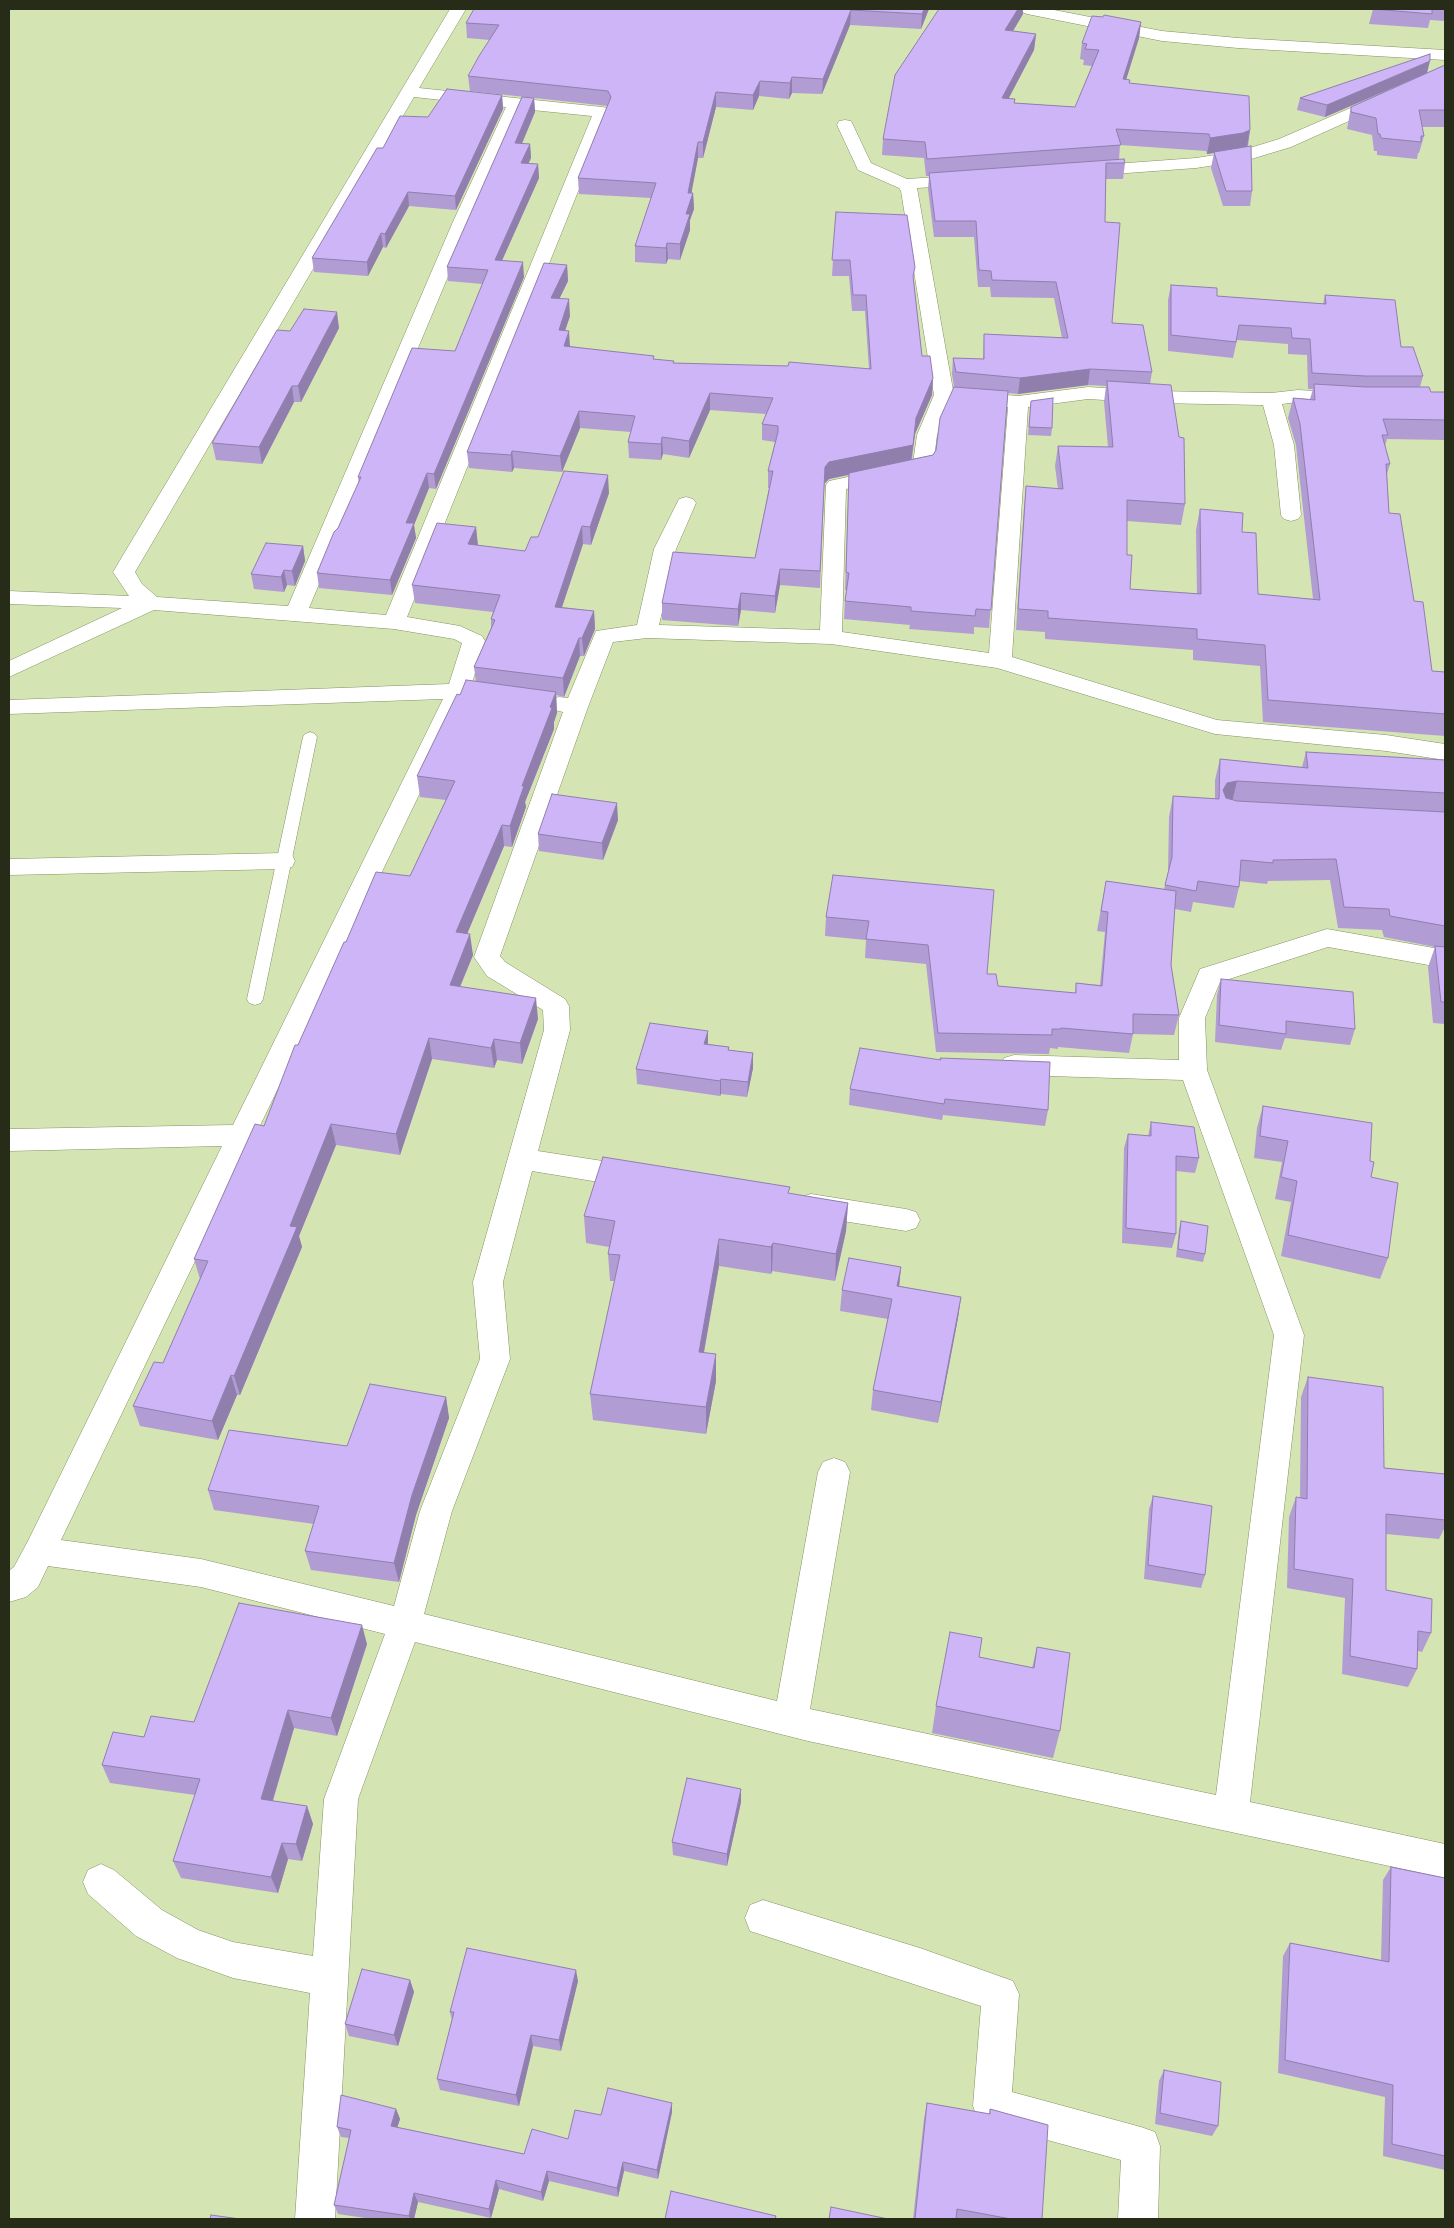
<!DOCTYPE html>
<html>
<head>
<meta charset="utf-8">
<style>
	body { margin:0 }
	#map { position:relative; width:1454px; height:2228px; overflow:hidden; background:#d5e4b3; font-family:"IBM Plex Serif",serif }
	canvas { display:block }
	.frame { position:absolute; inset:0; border:10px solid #262c18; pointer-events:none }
</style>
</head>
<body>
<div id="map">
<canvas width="1454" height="2228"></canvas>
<div class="frame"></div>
</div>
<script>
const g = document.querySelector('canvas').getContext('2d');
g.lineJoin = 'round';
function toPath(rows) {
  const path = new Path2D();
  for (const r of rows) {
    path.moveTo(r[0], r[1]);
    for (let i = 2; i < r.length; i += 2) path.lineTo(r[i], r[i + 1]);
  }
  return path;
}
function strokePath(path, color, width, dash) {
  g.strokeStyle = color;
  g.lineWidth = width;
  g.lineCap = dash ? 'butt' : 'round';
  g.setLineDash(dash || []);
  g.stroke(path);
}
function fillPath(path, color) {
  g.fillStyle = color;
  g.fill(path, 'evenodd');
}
const service = toPath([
	[310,732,315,734,317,737,263,999,261,1003,255,1005,249,1003,247,999,303,737,305,734,310,732]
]);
const minor = toPath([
	[450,9,466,9,419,88,602,107,608,108,610,112,407,617,460,626,482,636,485,641,471,686,480,688,483,693,480,698,465,699,61,1540,201,1559,394,1606,420,1511,480,1359,473,1282,544,1030,543,1010,487,976,474,957,563,712,551,709,547,704,551,699,559,697,568,698,596,631,637,625,654,549,679,499,686,497,693,499,696,503,676,549,659,625,820,630,826,485,829,481,913,463,917,435,934,395,901,191,899,188,858,170,837,125,839,121,845,120,851,121,853,125,871,163,907,179,966,175,972,176,975,180,972,184,966,185,917,188,953,390,1018,396,1088,387,1153,391,1271,393,1298,390,1348,393,1355,395,1358,399,1355,403,1348,405,1298,402,1282,404,1294,445,1301,515,1298,519,1291,521,1284,519,1281,515,1274,445,1263,405,1153,403,1088,399,1028,407,1012,657,1217,720,1386,735,1445,744,1445,760,1386,751,1215,734,997,668,831,644,647,638,613,642,588,707,500,956,505,962,565,999,569,1006,570,1030,538,1151,635,1166,645,1169,649,1177,645,1185,635,1188,532,1171,503,1282,510,1359,452,1511,424,1614,777,1701,818,1472,823,1462,834,1458,845,1462,850,1472,810,1709,1216,1795,1274,1335,1183,1080,1014,1075,1004,1072,1001,1065,1004,1058,1014,1055,1179,1060,1179,1018,1200,969,1327,929,1445,950,1445,968,1328,947,1220,982,1205,1018,1207,1070,1304,1335,1250,1802,1445,1844,1445,1878,808,1741,415,1642,358,1799,335,2219,295,2219,310,1993,233,1978,177,1958,136,1936,88,1894,83,1882,88,1870,101,1864,114,1870,162,1910,198,1930,233,1942,313,1956,324,1799,385,1634,201,1587,48,1566,38,1587,26,1597,9,1602,9,1571,14,1567,28,1541,222,1146,9,1151,9,1129,233,1125,443,699,9,714,9,700,449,684,462,643,454,639,394,629,154,610,9,677,9,661,122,608,9,604,9,591,129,596,113,572,450,9],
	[414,97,506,107,452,224,288,606,157,597,142,584,135,572,414,97],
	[522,109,592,116,386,615,309,608,470,224,522,109],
	[951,402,1008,407,989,653,842,632,846,489,930,471,933,467,937,435,951,402],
	[1445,67,1445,78,1291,147,1248,160,1196,168,1086,176,1080,175,1077,171,1080,167,1086,166,1196,158,1240,151,1279,139,1445,67],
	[283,853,292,855,295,861,292,867,283,869,9,875,9,859,283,853],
	[811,1194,906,1209,916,1212,920,1220,916,1228,906,1231,811,1216,801,1213,797,1205,801,1197,811,1194],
	[763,1900,920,1948,1013,1981,1019,1994,1012,2092,1141,2127,1155,2132,1160,2146,1158,2219,1118,2219,1121,2160,992,2125,978,2120,973,2106,981,2006,750,1931,745,1918,750,1905,763,1900]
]);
const tertiary = toPath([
	[1019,9,1049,9,1162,31,1238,38,1445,50,1445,60,1238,48,1162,41,1027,14,1022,12,1019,9]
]);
strokePath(service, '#839162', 1);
strokePath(minor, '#839162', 1);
strokePath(tertiary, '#839162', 1);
fillPath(service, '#fff');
fillPath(minor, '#fff');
fillPath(tertiary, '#fff');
fillPath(toPath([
	[474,9,929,9,921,29,850,25,822,94,792,93,789,99,759,96,753,110,716,107,703,158,698,158,691,193,693,193,694,209,690,220,690,230,680,260,668,259,666,264,635,262,635,246,651,198,579,194,578,178,608,106,470,91,468,76,490,40,467,38,466,23],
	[939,9,1023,9,1023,14,1013,31,1036,34,1034,50,1008,99,1014,103,1075,107,1092,66,1083,65,1084,60,1080,59,1082,43,1141,22,1139,38,1126,80,1129,84,1250,130,1248,147,1252,191,1250,206,1223,206,1211,168,1214,153,1207,154,1206,151,1120,145,1119,160,1125,163,1123,179,1106,179,1105,222,1112,323,1152,372,1150,384,1185,504,1181,525,1127,521,1127,555,1130,589,1197,594,1196,530,1200,509,1242,532,1258,594,1313,599,1296,445,1288,418,1293,398,1310,399,1313,389,1308,389,1307,355,1288,354,1288,344,1237,340,1233,358,1168,351,1168,300,1171,285,1217,296,1323,304,1325,295,1401,347,1423,376,1420,387,1431,392,1445,392,1445,440,1387,439,1385,446,1390,464,1387,474,1389,513,1414,601,1432,671,1445,672,1445,736,1263,722,1260,666,1193,660,1193,650,1045,639,1045,632,1016,630,1024,507,1026,486,1058,489,1055,466,1058,446,1108,447,1104,402,1106,386,1088,385,1018,394,1008,393,989,628,974,627,974,634,909,629,910,625,844,619,845,601,847,590,845,590,849,475,829,479,824,484,820,588,780,585,775,613,741,610,738,626,662,620,662,603,755,558,769,488,768,488,768,471,775,442,762,440,762,424,766,414,710,410,689,458,663,454,661,460,629,458,628,442,631,432,580,428,562,472,514,468,512,472,469,468,467,452,567,265,568,281,559,299,570,316,565,330,570,346,655,359,674,363,869,369,865,311,852,311,849,276,832,276,836,212,914,283,922,356,933,378,932,395,915,434,912,459,933,455,936,450,954,387,952,374,953,358,983,359,984,334,1062,338,1054,298,991,297,990,287,978,287,974,237,934,237,928,189,929,176,926,176,924,158,882,155,883,139],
	[1373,9,1445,9,1445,21,1430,20,1428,28,1369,24],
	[1445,65,1445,127,1422,127,1424,136,1419,153,1418,153,1417,159,1377,155,1377,151,1374,151,1372,135,1347,129,1351,107],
	[1427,73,1325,117,1297,110,1300,98],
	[502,95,503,109,456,210,409,206,386,248,383,247,368,276,314,272,312,258,383,148,428,117],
	[534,98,535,112,522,144,530,144,531,158,528,164,538,164,539,178,502,260,524,277,436,489,429,488,414,525,416,538,392,595,319,588,317,573,359,484,358,477,455,351,483,284,448,281,447,267],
	[339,328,301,402,294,402,262,464,216,460,212,443,290,331],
	[1031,401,1052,428,1051,436,1028,435],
	[609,493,591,545,583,544,562,607,594,611,595,629,584,656,580,656,564,697,556,695,557,713,554,722,554,729,525,802,526,807,512,847,504,846,467,934,473,955,460,987,538,1019,522,1064,497,1060,494,1068,432,1059,400,1155,336,1145,299,1236,302,1247,240,1395,237,1395,218,1440,140,1426,133,1406,163,1363,200,1279,194,1259,264,1126,298,1045,346,942,410,876,446,800,420,797,417,776,460,695,476,682,474,667,491,628,491,619,493,612,415,603,412,585,476,527,477,546,525,551,538,537],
	[303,546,305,561,295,586,287,585,284,592,254,589,251,574],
	[1306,752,1445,760,1445,1024,1433,1023,1428,967,1435,947,1384,937,1382,930,1338,928,1330,880,1268,881,1267,884,1239,881,1239,887,1234,908,1193,902,1191,912,1175,909,1171,965,1179,1015,1174,1035,1133,1034,1129,1053,1058,1047,1058,1049,1050,1048,1049,1054,936,1052,926,964,865,958,866,940,825,936,826,917,833,875,987,974,998,986,1075,993,1076,983,1100,985,1105,932,1097,931,1106,881,1164,889,1168,873,1169,817,1173,796,1215,799,1215,780,1220,759,1302,767],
	[618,820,603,860,539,851,538,834],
	[1221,979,1355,1029,1350,1045,1285,1038,1281,1050,1215,1042,1217,995],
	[708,1031,708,1044,729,1047,729,1050,753,1053,753,1068,747,1097,721,1094,720,1096,637,1084,636,1069],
	[940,1058,1048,1110,1045,1126,943,1115,942,1120,849,1105,850,1089,940,1060],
	[1263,1106,1370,1161,1371,1177,1388,1258,1380,1279,1281,1256,1291,1202,1275,1199,1282,1162,1254,1158,1257,1128],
	[1151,1122,1199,1158,1195,1173,1176,1171,1176,1234,1172,1248,1122,1243,1124,1148,1128,1134,1148,1136],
	[790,1194,848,1203,846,1231,835,1281,772,1271,771,1274,719,1266,704,1353,716,1381,706,1434,593,1420,590,1394,615,1281,610,1281,608,1254,609,1247,586,1243,584,1216],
	[1181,1221,1205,1254,1203,1262,1176,1257,1179,1229],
	[901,1267,899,1286,961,1297,958,1318,938,1423,871,1410,873,1390,888,1319,840,1311,842,1290],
	[1308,1377,1384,1468,1445,1474,1445,1527,1439,1539,1386,1534,1386,1590,1431,1633,1422,1652,1418,1651,1417,1669,1408,1687,1342,1674,1345,1598,1287,1588,1289,1517,1296,1497,1300,1498,1301,1397],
	[446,1397,449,1418,416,1515,399,1582,311,1570,305,1551,314,1524,214,1510,208,1490,347,1446],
	[1153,1496,1205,1575,1201,1588,1144,1579,1149,1509],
	[367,1644,337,1736,294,1728,273,1801,307,1806,313,1824,302,1861,288,1859,278,1893,181,1878,173,1861,195,1795,110,1783,102,1765,144,1737,194,1722],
	[1037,1647,1060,1731,1053,1758,932,1733,936,1706,979,1657,1032,1668],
	[741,1789,741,1802,727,1866,673,1855,672,1842],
	[1391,1867,1445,1878,1445,2170,1383,2156,1385,2097,1278,2073,1283,1956,1290,1943,1381,1960,1383,1880],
	[410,1980,414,1992,398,2046,349,2036,345,2024],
	[578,1981,561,2051,533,2046,519,2106,440,2090,437,2079,452,2020,450,2012],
	[1164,2070,1218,2126,1212,2136,1155,2124,1159,2081],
	[672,2103,672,2112,658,2179,624,2171,618,2197,549,2181,543,2201,499,2189,491,2218,418,2202,414,2219,372,2219,338,2214,334,2205,349,2138,341,2137,337,2127,396,2109,400,2119,397,2127,524,2154,568,2139,601,2115],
	[927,2103,989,2114,990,2109,1042,2219,913,2219,924,2119]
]), '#b19cd4');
fillPath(toPath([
	[924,9,929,9,921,29,922,14],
	[1018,9,1023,9,1023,14,1004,46,1005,30],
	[851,10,850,25,822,94,823,79],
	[1141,22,1139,38,1121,96,1123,79],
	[1036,34,1034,50,1000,115,1002,98],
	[1430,61,1427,73,1325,117,1327,105],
	[792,77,792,93,789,99,790,83],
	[760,81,759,96,753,110,753,95],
	[716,92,716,107,703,158,703,142],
	[502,95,503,109,456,210,455,196],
	[534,98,535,112,516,157,515,143],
	[1250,130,1247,147,1240,149,1207,154,1210,138],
	[698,142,698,158,689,206,693,193,694,209,690,220,690,230,680,260,680,244,686,214,688,193],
	[530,144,531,158,522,177,521,163],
	[538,164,539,178,496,274,495,260],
	[408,192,409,206,386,248,385,234],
	[381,233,383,247,368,276,367,262],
	[667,243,668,259,666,264,666,248],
	[523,262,524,277,436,489,434,474],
	[567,265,568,281,552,314,551,298],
	[569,299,570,316,560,346,559,330],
	[337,312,339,328,301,402,298,386],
	[569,331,570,347,564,346],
	[1090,369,1088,385,1018,394,1020,378],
	[933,378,932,395,915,434,911,461,829,479,824,484,820,588,825,467,829,462,916,418],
	[292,386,294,402,262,464,259,447],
	[710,393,710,410,689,458,689,441],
	[579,411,580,428,562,472,560,456],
	[662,437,663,454,661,460,661,444],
	[512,451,514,468,512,472,511,455],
	[427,473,429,488,414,525,416,538,392,595,390,580,406,523],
	[608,475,609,493,591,545,590,527],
	[582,526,583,544,556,625,555,607],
	[476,527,478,545,470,562,468,544],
	[303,546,305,561,295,586,292,571],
	[780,569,780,585,775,613,775,596],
	[284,570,287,585,284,592,281,577],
	[741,593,741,610,738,626,738,609],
	[594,611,595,629,584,656,582,638],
	[579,638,580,656,564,697,563,678],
	[556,692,557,713,554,722,554,729,525,802,526,807,512,847,510,826,522,786,550,707],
	[1237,781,1232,802,1223,804,1223,790,1227,783],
	[617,803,618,820,603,860,602,843],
	[502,825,504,846,459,953,456,932],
	[470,934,473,955,452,1006,450,985],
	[536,998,538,1019,522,1064,520,1043],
	[708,1031,708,1046,704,1044],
	[429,1038,432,1059,400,1155,396,1134],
	[494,1039,497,1060,494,1068,491,1048],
	[753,1053,753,1068,747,1097,748,1082],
	[721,1079,721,1094,720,1096,720,1081],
	[331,1124,336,1145,299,1236,302,1247,240,1395,234,1376,290,1226],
	[848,1203,846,1231,835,1281,836,1254],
	[719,1239,719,1266,699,1379,699,1352],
	[773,1243,772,1271,771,1274,771,1247],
	[901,1267,899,1288,897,1286],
	[961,1297,958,1318,938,1423,941,1402],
	[716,1354,716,1381,706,1434,706,1407],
	[231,1375,237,1395,218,1440,212,1421],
	[446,1397,449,1418,416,1515,399,1582,394,1563,412,1495],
	[362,1625,367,1644,337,1736,331,1718],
	[288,1710,294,1728,268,1816,261,1799],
	[741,1789,741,1802,727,1866,727,1854],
	[307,1806,313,1824,302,1861,296,1844],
	[282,1843,288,1859,278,1893,271,1877],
	[576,1970,578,1981,561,2051,559,2040],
	[410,1980,414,1992,398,2046,394,2035],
	[531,2035,533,2046,519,2106,516,2095],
	[672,2103,672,2112,658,2179,657,2170],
	[396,2109,400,2119,395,2135,391,2126],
	[623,2162,624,2171,618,2197,617,2188],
	[547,2171,549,2181,543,2201,541,2192],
	[496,2180,499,2189,491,2218,489,2209],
	[414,2193,418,2202,414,2219,410,2219,409,2216]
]), '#907fad');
const building = toPath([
	[474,9,924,9,922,14,851,10,823,79,792,77,790,83,760,81,753,95,716,92,703,142,698,142,688,193,693,193,686,214,690,214,680,244,667,243,666,248,635,246,656,183,578,178,611,97,608,91,468,76,479,56,499,25,466,23,474,9],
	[939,9,1018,9,1005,30,1036,34,1002,98,1015,99,1014,103,1075,107,1099,50,1085,49,1087,44,1082,43,1092,16,1103,17,1104,15,1141,22,1123,79,1130,80,1129,83,1249,96,1250,130,1243,133,1210,138,1209,134,1116,129,1121,145,927,159,925,142,883,139,895,75,939,9],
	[1373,9,1432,9,1432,14,1373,9],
	[1430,54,1430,61,1327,105,1300,98,1430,54],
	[1445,65,1445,110,1419,110,1424,136,1421,136,1421,142,1381,138,1380,134,1378,134,1376,118,1351,112,1351,107,1445,65],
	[447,89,502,95,455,196,408,192,385,234,381,233,367,262,312,258,377,148,383,148,400,116,428,117,447,89],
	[522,97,534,98,515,143,530,144,521,163,538,164,495,260,523,262,434,474,427,473,406,523,414,523,390,580,317,573,334,532,338,528,361,477,358,477,412,348,455,351,488,270,447,267,522,97],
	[1251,146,1252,191,1226,191,1214,152,1251,146],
	[1124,159,1125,163,1106,163,1105,222,1120,223,1112,323,1143,325,1152,372,1090,369,1020,378,956,372,953,358,984,359,984,334,1068,338,1056,282,992,280,991,271,979,270,976,221,935,221,929,173,1124,159],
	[836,212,907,215,915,267,913,276,922,356,930,356,933,378,916,418,913,445,829,462,825,467,820,571,780,569,775,596,741,593,738,609,662,603,673,552,755,558,773,471,768,471,778,432,778,426,762,424,773,398,710,393,689,441,662,437,661,444,628,442,635,416,579,411,560,456,512,451,511,455,467,452,544,263,567,265,551,298,569,299,559,330,569,331,564,346,654,356,653,359,674,361,673,363,788,366,789,362,871,369,866,295,853,295,850,260,832,260,836,212],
	[1171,285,1217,288,1217,296,1326,304,1325,295,1395,300,1401,347,1413,347,1423,376,1365,376,1312,373,1310,339,1292,338,1291,328,1239,325,1236,342,1171,335,1171,285],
	[304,309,337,312,298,386,292,386,259,447,212,443,277,330,290,331,304,309],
	[1107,381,1171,385,1179,437,1184,438,1185,504,1127,500,1127,555,1132,555,1130,589,1201,594,1200,509,1243,513,1242,532,1256,533,1258,594,1320,600,1300,424,1293,398,1315,400,1314,384,1366,387,1429,387,1431,392,1445,392,1445,420,1383,419,1388,435,1382,435,1390,464,1386,464,1389,513,1400,514,1414,601,1423,602,1432,671,1445,672,1445,714,1268,700,1265,645,1197,639,1197,629,1048,618,1048,611,1018,609,1026,486,1063,489,1058,446,1113,447,1107,381],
	[954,387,1008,391,991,610,976,609,975,616,911,611,911,607,845,601,849,573,846,572,849,473,933,455,936,450,940,418,954,387],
	[1053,398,1052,428,1029,427,1031,401,1053,398],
	[564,471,608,475,590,527,582,526,555,607,594,611,582,638,579,638,563,678,474,667,495,620,491,619,500,595,412,585,437,523,476,527,468,544,525,551,531,537,538,537,564,471],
	[266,543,303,546,292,571,284,570,281,577,251,574,266,543],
	[466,680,556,692,550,707,552,708,522,786,524,786,510,826,502,825,456,932,470,934,450,985,536,998,520,1043,494,1039,491,1048,429,1038,396,1134,331,1124,290,1226,297,1227,234,1376,231,1375,212,1421,133,1406,154,1362,163,1363,208,1261,194,1259,255,1124,264,1126,295,1045,298,1045,344,942,346,942,376,872,410,876,455,781,417,776,457,694,460,695,466,680],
	[1306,752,1445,760,1445,793,1237,781,1227,783,1223,790,1226,798,1237,801,1445,812,1445,926,1390,916,1389,909,1344,907,1336,859,1273,860,1273,863,1241,860,1239,887,1198,881,1196,891,1165,885,1172,857,1173,796,1219,799,1220,759,1308,768,1306,752],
	[552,794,617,803,602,843,538,834,552,794],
	[833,875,994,890,987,974,996,974,998,986,1076,993,1076,983,1102,986,1108,912,1101,911,1106,881,1176,891,1171,965,1179,1015,1133,1014,1133,1034,1061,1028,1061,1029,1052,1029,1052,1035,938,1033,928,945,866,939,869,921,826,917,833,875],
	[1435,946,1445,947,1445,1002,1441,1002,1435,946],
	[1221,979,1353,992,1355,1029,1286,1021,1286,1034,1219,1025,1221,979],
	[650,1023,708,1031,704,1044,729,1047,728,1050,753,1053,748,1082,721,1079,720,1081,636,1069,650,1023],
	[860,1048,941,1060,940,1058,1050,1062,1048,1110,945,1099,944,1104,850,1089,860,1048],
	[1263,1106,1372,1123,1370,1161,1374,1162,1371,1177,1398,1183,1388,1258,1288,1235,1297,1181,1281,1177,1288,1141,1260,1136,1263,1106],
	[1151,1122,1194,1127,1199,1158,1176,1156,1176,1234,1126,1228,1128,1134,1151,1136,1151,1122],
	[603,1157,790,1187,788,1193,848,1203,836,1254,773,1243,771,1247,719,1239,699,1352,716,1354,706,1407,590,1394,620,1255,608,1254,615,1221,584,1216,603,1157],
	[1181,1221,1208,1226,1205,1254,1178,1249,1181,1221],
	[849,1258,901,1267,897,1286,961,1297,941,1402,873,1390,892,1299,842,1290,849,1258],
	[1308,1377,1383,1387,1384,1468,1445,1474,1445,1520,1386,1514,1386,1590,1432,1599,1431,1633,1418,1631,1417,1669,1350,1656,1353,1579,1294,1569,1296,1497,1307,1499,1308,1377],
	[370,1384,446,1397,412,1495,394,1563,305,1551,319,1506,208,1490,229,1430,347,1446,370,1384],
	[1153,1496,1212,1506,1205,1575,1148,1565,1153,1496],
	[239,1603,362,1625,331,1718,288,1710,261,1799,307,1806,296,1844,282,1843,271,1877,173,1861,200,1779,102,1765,113,1732,144,1737,151,1716,194,1722,239,1603],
	[950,1632,982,1638,979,1657,1034,1668,1037,1647,1070,1653,1060,1731,936,1706,950,1632],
	[687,1778,741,1789,727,1854,672,1842,687,1778],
	[1391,1867,1445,1878,1445,2156,1392,2144,1393,2085,1285,2060,1290,1943,1389,1962,1391,1867],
	[467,1948,576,1970,559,2040,531,2035,516,2095,437,2079,454,2012,450,2012,467,1948],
	[362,1969,410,1980,394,2035,345,2024,362,1969],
	[1164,2070,1221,2082,1218,2126,1160,2113,1164,2070],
	[608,2088,672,2103,657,2170,623,2162,617,2188,547,2171,541,2192,496,2180,489,2209,414,2193,409,2216,334,2205,351,2130,337,2127,341,2095,396,2109,391,2126,524,2154,532,2129,568,2139,575,2110,601,2115,608,2088],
	[927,2103,990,2114,990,2109,1048,2125,1042,2219,1011,2219,957,2209,956,2219,915,2219,927,2103],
	[671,2191,776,2216,775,2219,665,2219,671,2191],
	[831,2207,888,2219,829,2219,831,2207],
	[211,2215,240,2219,210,2219,211,2215]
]);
fillPath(building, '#ceb5f7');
strokePath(building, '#907fad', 1);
</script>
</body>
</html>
